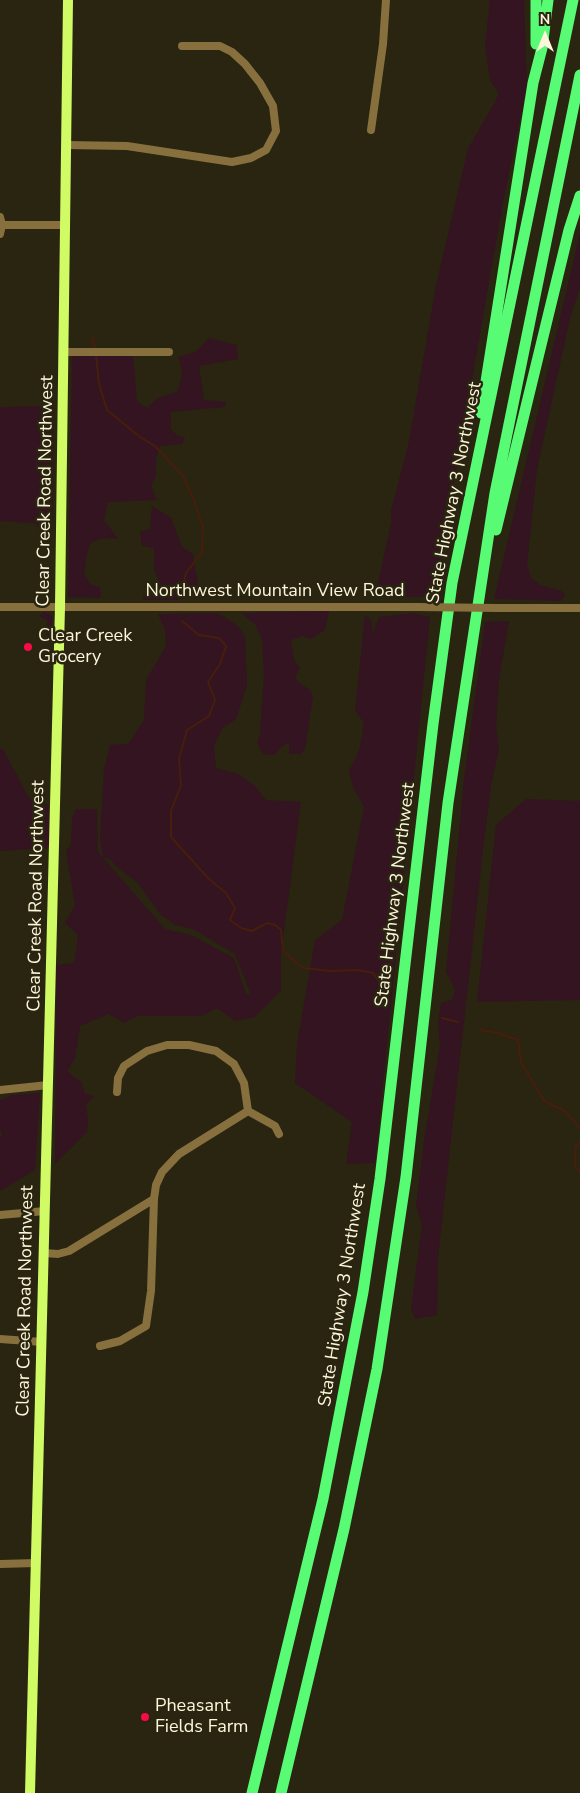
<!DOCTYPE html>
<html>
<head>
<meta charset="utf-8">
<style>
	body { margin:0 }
	#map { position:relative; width:580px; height:1793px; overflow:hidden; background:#292511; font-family:"Nunito Sans",sans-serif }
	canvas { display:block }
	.north { position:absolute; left:520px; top:10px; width:50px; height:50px; -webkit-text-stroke:4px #292511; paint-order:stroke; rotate:0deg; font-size:14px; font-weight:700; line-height:20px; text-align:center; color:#fef6da }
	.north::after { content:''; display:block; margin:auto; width:18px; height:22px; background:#fef6da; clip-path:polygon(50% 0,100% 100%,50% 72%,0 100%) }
</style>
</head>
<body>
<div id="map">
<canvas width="580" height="1793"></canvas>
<div class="north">N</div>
</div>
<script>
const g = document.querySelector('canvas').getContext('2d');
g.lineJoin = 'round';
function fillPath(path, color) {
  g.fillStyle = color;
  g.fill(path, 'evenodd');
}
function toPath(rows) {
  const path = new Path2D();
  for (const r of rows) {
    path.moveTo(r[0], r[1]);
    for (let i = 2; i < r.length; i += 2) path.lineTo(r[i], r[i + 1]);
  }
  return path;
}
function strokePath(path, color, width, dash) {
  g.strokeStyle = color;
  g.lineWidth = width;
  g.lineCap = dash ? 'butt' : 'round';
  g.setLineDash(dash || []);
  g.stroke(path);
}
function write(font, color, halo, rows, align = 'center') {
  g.font = font + ' "Nunito Sans",sans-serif';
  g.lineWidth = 5;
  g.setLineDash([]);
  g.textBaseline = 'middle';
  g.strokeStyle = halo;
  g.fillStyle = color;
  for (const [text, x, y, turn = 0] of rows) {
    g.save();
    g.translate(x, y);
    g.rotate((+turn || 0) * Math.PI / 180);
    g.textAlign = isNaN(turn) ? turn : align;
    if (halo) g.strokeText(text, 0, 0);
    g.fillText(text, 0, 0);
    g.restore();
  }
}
fillPath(toPath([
	[490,0,524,0,527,87,503,202,434,597,375,597,391,523,391,511,409,441,436,285,468,149,499,94,490,80,485,46],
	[580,233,580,288,571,314,537,469,527,564,531,578,540,585,562,591,565,595,561,601,494,599],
	[209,338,237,345,238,359,199,366,204,400,226,402,225,407,171,412,171,430,178,436,185,437,182,444,160,446,156,459,156,476,151,486,157,500,108,502,104,520,118,539,104,538,91,542,87,554,84,574,90,584,99,587,101,593,100,598,68,597,72,355,133,356,137,401,147,408,158,398,178,391,182,374,179,357,197,351],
	[54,406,53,510,50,543,35,523,0,521,0,407],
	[152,506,171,518,182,547,193,554,198,585,193,596,176,600,143,600,143,595,158,586,159,581,154,569,154,548,142,546,140,532,150,529],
	[329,611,325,630,310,639,303,636,291,640,294,660,300,668,295,677,299,683,310,690,313,696,305,749,301,754,289,754,289,742,281,747,275,755,263,755,257,742,260,734,264,676,262,639,255,624,241,613],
	[44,612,51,615,52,619,52,633,47,636,47,620,39,616],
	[218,613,238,626,245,637,247,685,236,719,223,728,214,746,216,768,238,774,255,786,266,800,301,802,281,954,281,991,255,1017,235,1021,217,1008,202,1016,138,1016,124,1023,109,1014,80,1026,75,1058,67,1071,82,1083,85,1094,95,1096,86,1104,88,1120,87,1132,55,1164,56,965,74,963,78,935,65,923,75,905,66,851,71,845,72,818,76,809,97,809,98,852,165,929,191,935,234,958,246,994,251,995,235,954,193,929,175,925,160,914,137,882,118,868,110,859,103,857,100,838,104,769,110,745,128,744,144,720,146,680,166,646,165,630,158,614],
	[413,613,430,617,375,1163,346,1164,352,1122,295,1083,297,1044,315,940,342,920,364,807,353,787,349,771,359,751,364,723,355,710,365,615,371,620,373,633,379,617],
	[509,621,499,680,496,726,499,748,491,786,484,841,443,1212,438,1258,437,1315,415,1319,411,1309,422,1225,416,1206,425,1134,440,1044,438,1024,441,1003,452,1000,455,990,446,972,464,779,485,622],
	[0,749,3,749,29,798,49,805,49,848,0,851],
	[526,799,580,801,580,1000,477,1002,496,825],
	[40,1093,35,1170,0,1191,0,1139,2,1134,0,1130,0,1100,12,1095]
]), '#331420');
strokePath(toPath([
	[92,337,95,348],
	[96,355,99,384,107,410,140,437,155,446,183,476,194,500,203,527,202,552,186,573,181,595],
	[182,621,199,635,219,638,226,646,220,664,208,682,215,700,209,716,187,730,179,759,181,785,171,811,171,837,209,879,226,893,235,908,230,920,241,928,252,931,267,923,275,925,281,930,283,951,303,968,331,971,358,970,373,973,382,986,380,996,384,1000],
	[442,1018,458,1022],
	[480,1030,498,1033,518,1040,521,1062,544,1101,565,1111,580,1128],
	[580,1143,576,1145,575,1166,580,1172]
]), '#471d0c', 2);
strokePath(toPath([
	[371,130,383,44,386,0],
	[66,145,127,146,232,162,251,158,266,150,276,131,273,106,260,83,245,64,232,52,220,46,182,46],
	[0,217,2,225,0,234],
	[2,225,64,225],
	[64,352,169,352],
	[0,607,417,607],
	[498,608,580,608],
	[0,1090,48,1085],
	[117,1092,118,1078,124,1066,147,1051,167,1045,189,1045,216,1051,234,1064,244,1083,248,1111],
	[248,1111,275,1126,279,1134],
	[0,1215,45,1211],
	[44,1253,58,1254,69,1251,154,1199],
	[0,1339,42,1342],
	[100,1346,120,1341,146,1326,151,1291,154,1199,156,1185,162,1172,179,1154,248,1111],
	[0,1564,36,1563]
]), '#87703d', 8);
strokePath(toPath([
	[30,1793,60,607,68,0]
]), '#d1fb64', 10);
strokePath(toPath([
	[536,0,536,44],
	[481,413,533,83,542,48,548,0],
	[496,530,569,230,580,196],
	[252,1793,323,1499,363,1292,380,1179,433,724,452,583,573,0],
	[281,1793,344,1529,377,1369,406,1177,448,803,495,493,580,75]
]), '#58fb74', 11);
strokePath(toPath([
	[417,607,498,608]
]), '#87703d', 8);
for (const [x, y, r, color] of [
	[28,647,5,"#f90b47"],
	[145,1717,5,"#f90b47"]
]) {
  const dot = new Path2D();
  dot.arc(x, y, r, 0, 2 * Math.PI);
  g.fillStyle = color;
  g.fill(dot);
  strokePath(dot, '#292511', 2);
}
write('18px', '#fef6da', '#292511', [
	["Clear Creek Road Northwest",46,491,-89],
	["State Highway 3 Northwest",455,493,-79],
	["Northwest Mountain View Road",275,592],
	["State Highway 3 Northwest",396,895,-83],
	["Clear Creek Road Northwest",37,896,-89],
	["State Highway 3 Northwest",343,1295,-81],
	["Clear Creek Road Northwest",26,1301,-89]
]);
write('18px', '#fef6da', '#292511', [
	["Clear Creek",38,637],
	["Grocery",38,658],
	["Pheasant",155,1707],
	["Fields Farm",155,1728]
], 'left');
</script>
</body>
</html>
